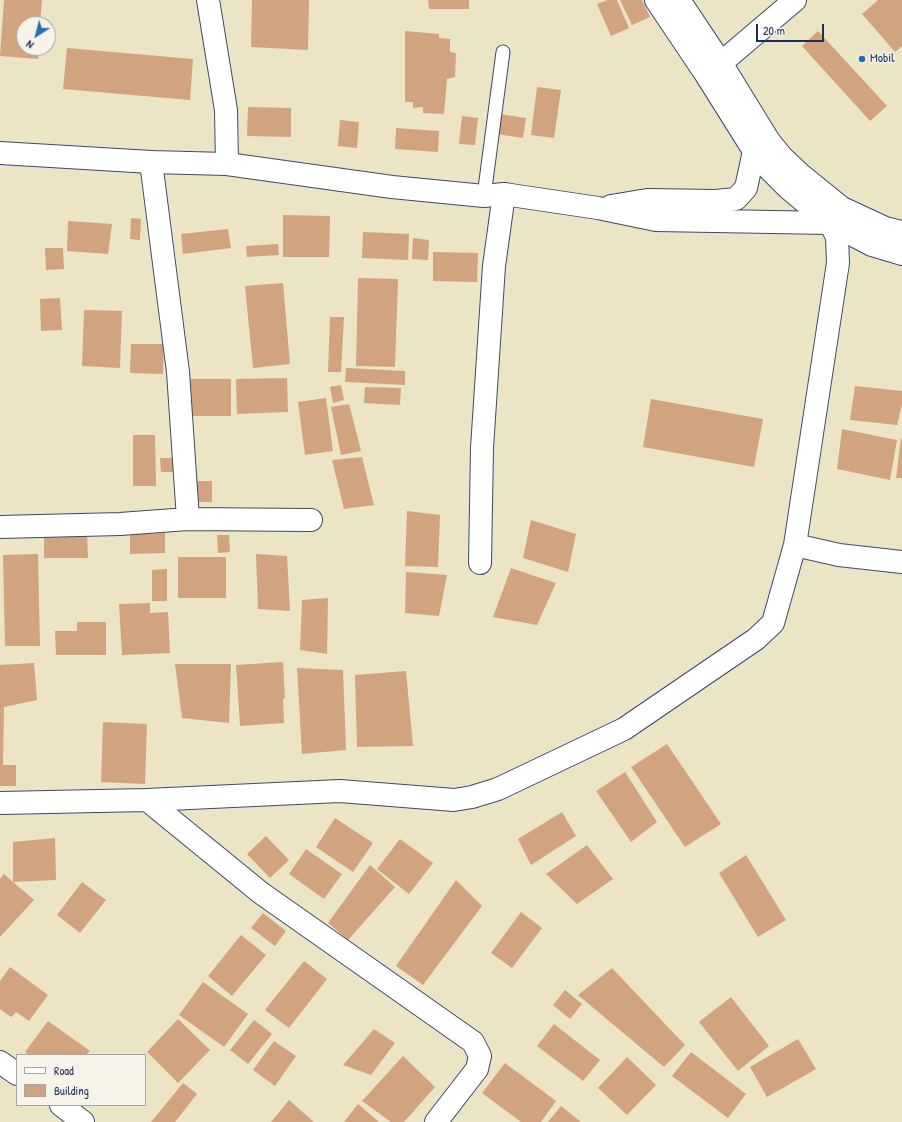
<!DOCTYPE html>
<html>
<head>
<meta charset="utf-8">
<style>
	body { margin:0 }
	#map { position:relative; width:902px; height:1122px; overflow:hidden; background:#ebe4c5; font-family:"Patrick Hand",sans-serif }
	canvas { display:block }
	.legend { position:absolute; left:16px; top:1054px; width:130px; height:52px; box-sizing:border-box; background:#f7f3e8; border:1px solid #9fa5b1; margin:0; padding:5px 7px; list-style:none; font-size:12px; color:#1b2f5e }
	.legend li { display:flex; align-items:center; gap:8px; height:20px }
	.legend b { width:20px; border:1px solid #9fa5b1 }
	.north { position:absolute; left:16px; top:16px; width:40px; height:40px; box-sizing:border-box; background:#f7f3e8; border:1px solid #9fa5b1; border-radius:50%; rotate:216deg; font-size:11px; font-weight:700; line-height:16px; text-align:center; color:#1b2f5e }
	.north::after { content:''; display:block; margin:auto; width:14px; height:18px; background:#1f6fb2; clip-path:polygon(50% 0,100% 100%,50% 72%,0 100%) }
	.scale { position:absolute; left:756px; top:24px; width:68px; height:18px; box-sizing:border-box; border:2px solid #1b2f5e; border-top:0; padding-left:5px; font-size:12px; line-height:14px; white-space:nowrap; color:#1b2f5e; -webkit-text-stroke:3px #f7f3e8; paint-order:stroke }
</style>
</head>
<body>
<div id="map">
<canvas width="902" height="1122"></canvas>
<ul class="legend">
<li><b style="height:5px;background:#fff"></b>Road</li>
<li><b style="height:11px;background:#d1a47f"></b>Building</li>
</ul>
<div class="north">N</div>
<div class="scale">20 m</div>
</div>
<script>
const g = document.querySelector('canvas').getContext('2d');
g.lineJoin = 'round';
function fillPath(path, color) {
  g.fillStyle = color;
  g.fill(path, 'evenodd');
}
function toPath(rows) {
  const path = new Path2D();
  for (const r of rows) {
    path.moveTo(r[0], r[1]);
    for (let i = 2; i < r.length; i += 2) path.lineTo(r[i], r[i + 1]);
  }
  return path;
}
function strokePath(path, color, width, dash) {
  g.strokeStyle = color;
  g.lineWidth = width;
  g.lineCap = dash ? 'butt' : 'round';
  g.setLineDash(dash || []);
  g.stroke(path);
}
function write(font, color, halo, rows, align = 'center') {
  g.font = font + ' "Patrick Hand",sans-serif';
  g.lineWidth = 3;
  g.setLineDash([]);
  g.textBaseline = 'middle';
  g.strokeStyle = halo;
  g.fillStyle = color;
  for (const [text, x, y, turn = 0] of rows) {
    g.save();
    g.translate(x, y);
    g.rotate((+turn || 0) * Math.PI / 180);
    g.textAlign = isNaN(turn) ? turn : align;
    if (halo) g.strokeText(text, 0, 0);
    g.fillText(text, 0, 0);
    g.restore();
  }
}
fillPath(toPath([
	[4,0,42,0,40,24,24,24,24,48,39,48,38,59,0,56],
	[252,0,309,0,308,50,251,47],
	[428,0,469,0,469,9,429,9],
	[607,0,617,0,629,28,611,36,597,4],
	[620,0,642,0,650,17,632,25],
	[878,0,902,0,902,46,895,52,862,14],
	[405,31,439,34,439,38,450,39,450,52,456,53,455,77,447,79,444,114,423,113,423,107,413,108,413,102,405,102],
	[818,31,887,106,870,121,802,46],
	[67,48,193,59,190,100,63,89],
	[537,87,561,90,554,138,531,135],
	[248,107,291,108,291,137,247,136],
	[499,114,526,118,523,138,496,134],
	[462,116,478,118,475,145,459,144],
	[340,120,359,122,357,148,338,146],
	[396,128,439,131,438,152,395,149],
	[283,215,330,216,329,257,283,257],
	[131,218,141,219,140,240,130,239],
	[68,221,112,224,108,254,67,251],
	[228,229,231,248,183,254,181,234],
	[363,232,409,234,408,260,362,258],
	[413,238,429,240,428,260,412,259],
	[278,244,279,255,247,257,246,246],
	[45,248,63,248,64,269,46,270],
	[433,252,478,253,477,282,433,281],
	[358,278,398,279,395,367,356,366],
	[283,283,290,364,253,368,245,286],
	[60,298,62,330,41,331,40,299],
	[84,310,122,311,120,368,82,366],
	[330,317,344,317,341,372,328,372],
	[131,344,164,344,163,374,130,373],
	[346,368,405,371,405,385,345,382],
	[287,378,288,412,237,414,236,379],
	[183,379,231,379,231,416,183,416],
	[341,385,344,400,333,403,330,387],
	[855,386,902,391,902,404,897,425,850,420],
	[365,387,401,388,400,405,364,403],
	[326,398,333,451,305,455,298,402],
	[651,399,763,419,754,467,643,447],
	[349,404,361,451,341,455,331,407],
	[842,429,897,440,890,480,837,469],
	[133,435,155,435,156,486,133,486],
	[901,438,902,439,902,478,896,478],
	[362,457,374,505,344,509,332,460],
	[160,458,175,458,175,472,161,472],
	[190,481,212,481,212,502,190,502],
	[407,511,440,515,438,567,405,566],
	[531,520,576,534,568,572,523,558],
	[44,533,87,533,88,558,44,558],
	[165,533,165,553,130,554,130,534],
	[217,535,229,535,230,552,218,553],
	[38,554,40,646,5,646,3,555],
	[256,554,287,556,290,611,258,609],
	[178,557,226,557,226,598,178,598],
	[511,568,556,583,537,625,493,617],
	[167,569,167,601,152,601,152,570],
	[406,572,447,575,439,616,405,613],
	[328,598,327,654,300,650,302,600],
	[150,603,150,613,168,612,170,653,122,655,119,604],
	[77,622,106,622,106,655,56,655,55,631,77,631],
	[283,662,285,698,283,699,284,723,240,726,236,665],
	[34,663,37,700,4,707,3,765,16,765,16,786,0,786,0,665],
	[175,664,231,664,229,723,182,718],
	[297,668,343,670,346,750,302,754],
	[406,671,413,746,357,747,355,675],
	[103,722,147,724,145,784,101,782],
	[667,744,721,824,685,847,631,767],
	[625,772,657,822,631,842,596,791],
	[562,812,576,836,531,865,518,839],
	[335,818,373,843,353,872,316,847],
	[266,836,289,860,270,878,247,854],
	[55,838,56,880,13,882,34,900,0,937,0,879,4,874,13,882,13,842],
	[400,839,433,863,409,894,377,869],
	[587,845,613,879,577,904,546,874],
	[306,849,342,874,324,899,289,874],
	[746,855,786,920,758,937,719,873],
	[370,865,395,887,348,940,328,923],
	[456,880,482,906,423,985,396,966],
	[82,882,106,900,80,933,57,915],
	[521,912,542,928,512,968,491,953],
	[263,913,286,931,275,946,251,928],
	[241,935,266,955,232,996,208,976],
	[304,961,327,979,289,1028,265,1010],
	[10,967,48,995,29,1021,16,1012,11,1017,0,1009,0,981],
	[612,968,685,1045,664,1067,578,995],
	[203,982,248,1014,224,1047,179,1015],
	[565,990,582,1004,570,1019,553,1005],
	[731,997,769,1046,738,1071,699,1022],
	[178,1019,210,1050,178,1083,147,1052],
	[254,1020,272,1034,248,1064,230,1050],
	[48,1021,90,1051,86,1055,29,1055,25,1052],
	[554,1024,600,1060,583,1081,537,1046],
	[374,1029,395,1043,371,1075,343,1065],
	[798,1039,816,1069,767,1097,750,1067],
	[274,1041,296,1056,275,1086,253,1070],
	[691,1052,746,1094,728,1118,672,1076],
	[403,1056,435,1087,404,1122,391,1122,362,1101],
	[627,1057,656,1085,627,1115,598,1088],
	[505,1063,556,1101,541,1122,521,1122,482,1093],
	[183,1083,197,1094,175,1122,151,1122],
	[289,1100,314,1122,271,1122],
	[358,1104,379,1122,344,1122],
	[561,1106,581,1122,548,1122]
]), '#d1a47f');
const lane = toPath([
	[484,196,503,52]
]);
const street = toPath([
	[208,0,226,110,227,164],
	[721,63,795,0],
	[151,162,178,372,188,519],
	[0,527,120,524,188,519,311,520],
	[795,545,839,555,902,562],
	[480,563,482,448,494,266,504,194],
	[147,800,261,893,473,1042,480,1056,477,1069,436,1122],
	[0,803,147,800,340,791,454,800,472,797,498,789,624,729,756,639,773,623,795,545,838,263,837,237,830,223],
	[0,1062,17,1074],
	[61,1105,83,1122]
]);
const secondary = toPath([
	[656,0,705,73,754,151,769,169,788,188,830,223,872,245,902,254],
	[679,0,721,63,769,141,782,157,800,174,842,208,885,228,902,232],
	[0,153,151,162,227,164,392,187,484,196,504,194,598,208,656,220,830,223],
	[611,206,647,200,715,201,736,199,746,188,754,151]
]);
strokePath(lane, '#3a4a6d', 15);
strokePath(street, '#3a4a6d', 24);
strokePath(secondary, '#3a4a6d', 24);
strokePath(lane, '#fff', 13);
strokePath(street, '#fff', 22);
strokePath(secondary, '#fff', 22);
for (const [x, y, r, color] of [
	[862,59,4,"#1f6fb2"]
]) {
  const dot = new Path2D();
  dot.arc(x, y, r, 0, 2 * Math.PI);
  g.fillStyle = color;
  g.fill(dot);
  strokePath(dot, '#f7f3e8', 1.5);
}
write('13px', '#1b2f5e', '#f7f3e8', [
	["Mobil",870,59]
], 'left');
</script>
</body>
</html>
